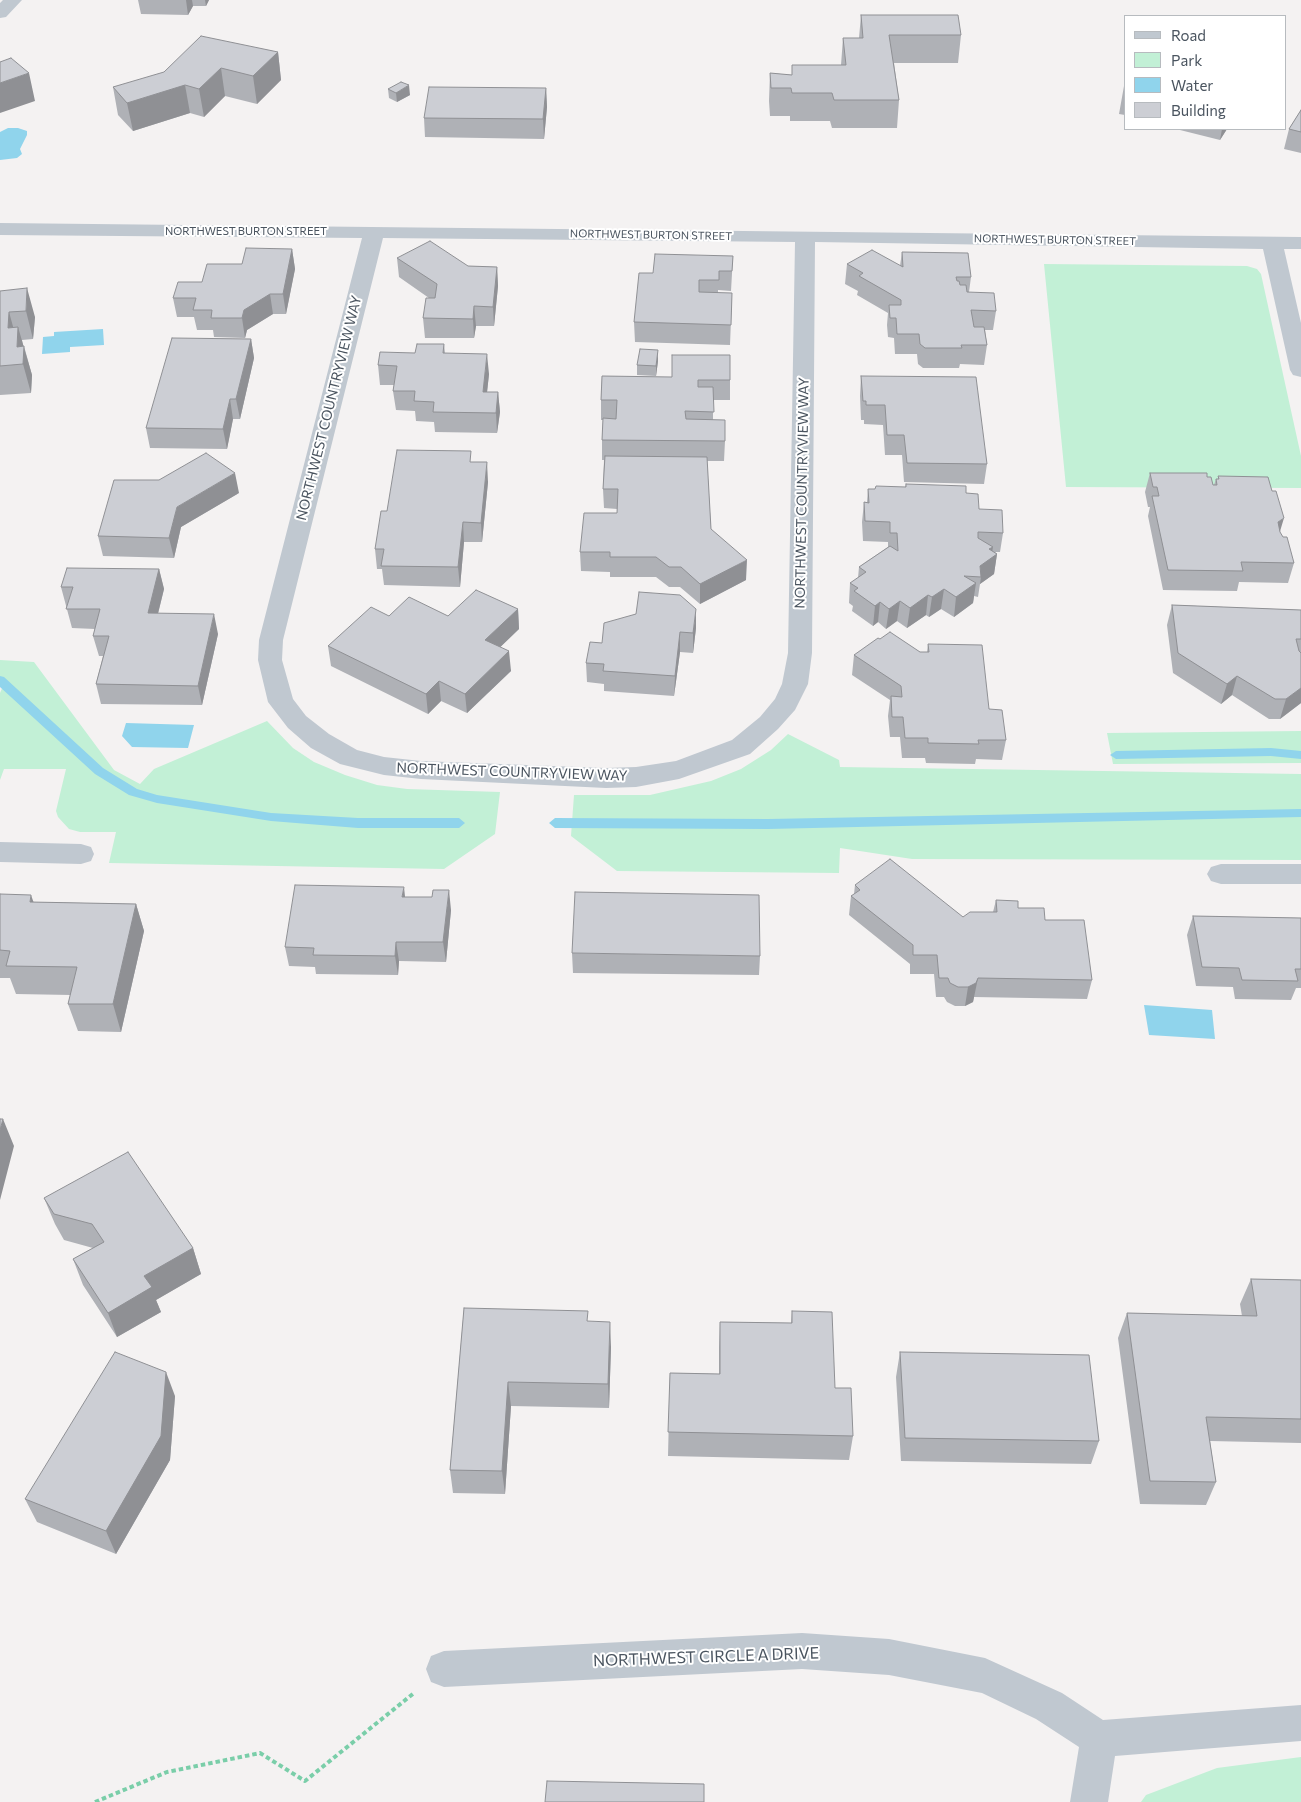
<!DOCTYPE html>
<html>
<head>
<meta charset="utf-8">
<style>
	body { margin:0 }
	#map { position:relative; width:1301px; height:1802px; overflow:hidden; background:#f4f2f2; font-family:Commissioner,sans-serif }
	canvas { display:block }
	.legend { position:absolute; left:1124px; top:15px; width:162px; height:115px; box-sizing:border-box; background:#fff; border:1px solid #b7bbbf; margin:0; padding:6px 9px; list-style:none; font-size:15px; color:#4a545f }
	.legend li { display:flex; align-items:center; gap:10px; height:25px }
	.legend b { width:25px; border:1px solid #b7bbbf }
</style>
</head>
<body>
<div id="map">
<canvas width="1301" height="1802"></canvas>
<ul class="legend">
<li><b style="height:6px;background:#c0c8d0"></b>Road</li>
<li><b style="height:14px;background:#c2f0d6"></b>Park</li>
<li><b style="height:14px;background:#90d4ec"></b>Water</li>
<li><b style="height:14px;background:#ccced4"></b>Building</li>
</ul>
</div>
<script>
const g = document.querySelector('canvas').getContext('2d');
g.lineJoin = 'round';
function fillPath(path, color) {
  g.fillStyle = color;
  g.fill(path, 'evenodd');
}
function toPath(rows) {
  const path = new Path2D();
  for (const r of rows) {
    path.moveTo(r[0], r[1]);
    for (let i = 2; i < r.length; i += 2) path.lineTo(r[i], r[i + 1]);
  }
  return path;
}
function strokePath(path, color, width, dash) {
  g.strokeStyle = color;
  g.lineWidth = width;
  g.lineCap = dash ? 'butt' : 'round';
  g.setLineDash(dash || []);
  g.stroke(path);
}
function write(font, color, halo, rows, align = 'center') {
  g.font = font + ' Commissioner,sans-serif';
  g.lineWidth = 4;
  g.setLineDash([]);
  g.textBaseline = 'middle';
  g.strokeStyle = halo;
  g.fillStyle = color;
  for (const [text, x, y, turn = 0] of rows) {
    g.save();
    g.translate(x, y);
    g.rotate((+turn || 0) * Math.PI / 180);
    g.textAlign = isNaN(turn) ? turn : align;
    if (halo) g.strokeText(text, 0, 0);
    g.fillText(text, 0, 0);
    g.restore();
  }
}
fillPath(toPath([
	[1044,264,1247,266,1257,269,1261,274,1301,456,1301,488,1066,487],
	[0,660,34,662,114,770,140,784,154,769,267,721,293,748,314,762,345,775,377,785,407,789,500,792,495,834,444,869,109,863,116,832,80,832,69,829,58,817,56,811,66,769,4,769,0,780,0,693,3,686,0,685],
	[1301,731,1301,763,1113,764,1107,733],
	[788,734,839,760,840,767,1301,774,1301,860,912,859,840,848,839,873,617,871,571,836,574,795,650,795,711,781,741,769,771,750],
	[1301,1757,1301,1802,1141,1802,1146,1795,1217,1768]
]), '#c2f0d6');
fillPath(toPath([
	[8,128,18,128,27,131,27,135,20,149,22,154,17,158,0,160,0,132],
	[103,329,104,345,70,347,70,352,42,354,43,337,54,336,54,332],
	[126,723,194,725,188,748,132,747,122,736],
	[1144,1005,1212,1010,1215,1039,1149,1035]
]), '#90d4ec');
fillPath(toPath([
	[0,676,4,677,103,768,137,789,157,795,271,813,358,818,459,818,465,823,459,828,358,828,271,821,157,803,129,795,95,774,0,687,0,676],
	[1271,748,1301,751,1301,759,1271,756,1116,759,1110,755,1116,751,1271,748],
	[1301,809,1301,817,768,829,555,828,549,823,555,818,768,819,1301,809]
]), '#90d4ec');
strokePath(toPath([
	[95,1802,167,1772,260,1753,305,1781,414,1693]
]), '#7acea9', 4, [4.5, 3]);
fillPath(toPath([
	[3,0,22,0,6,17,0,18,0,3,3,0],
	[0,223,1301,237,1301,249,1284,249,1301,323,1301,377,1293,375,1290,370,1263,249,815,242,812,653,808,684,795,710,778,729,750,754,679,779,636,787,606,788,421,779,384,775,340,764,311,748,288,728,268,702,258,660,259,640,362,238,0,235,0,223],
	[383,238,795,242,788,653,782,684,775,699,760,717,732,740,676,761,636,767,606,768,421,761,384,757,357,750,329,734,306,716,293,699,282,660,283,640,383,238],
	[0,842,81,844,91,847,94,854,91,861,81,864,0,862,0,842],
	[1221,864,1301,864,1301,884,1221,884,1211,881,1207,874,1211,867,1221,864],
	[802,1633,889,1639,985,1658,1062,1693,1103,1720,1301,1705,1301,1741,1115,1756,1108,1802,1070,1802,1079,1747,1036,1719,982,1693,889,1675,802,1669,444,1687,431,1682,426,1669,431,1656,444,1651,802,1633]
]), '#c0c8d0');
fillPath(toPath([
	[138,0,209,0,206,6,193,6,188,15,141,14],
	[861,15,961,35,958,63,894,63,899,100,897,128,832,128,830,121,790,121,790,116,770,116,769,101,770,73,792,75,841,65,843,38,859,38],
	[278,52,281,80,257,104,225,96,204,117,190,113,133,131,118,115,113,87],
	[1125,84,1125,115,1119,114,1124,86],
	[546,88,547,107,544,139,425,137,424,118],
	[388,89,410,95,397,102,389,98],
	[1301,110,1301,153,1284,149,1289,129],
	[1176,129,1227,129,1220,140],
	[292,249,295,269,286,314,273,314,247,330,245,338,214,337,213,330,197,330,194,317,177,317,173,298,202,282,242,264],
	[902,252,971,277,969,292,996,311,993,330,985,330,987,345,984,365,960,364,959,368,923,368,918,364,917,354,895,354,894,338,888,337,887,325,888,313,857,295,858,291,845,284,847,264,900,266],
	[733,256,731,291,718,290,718,293,732,293,730,345,635,342,634,322,653,273],
	[397,258,468,266,497,267,498,286,494,326,476,326,474,338,425,338,423,318,429,298,399,277],
	[0,291,35,317,33,339,22,340,23,346,24,346,32,375,31,393,0,395],
	[251,339,254,358,240,419,233,419,227,449,150,448,146,428],
	[444,344,445,353,489,374,487,392,498,392,500,412,497,433,435,432,434,422,416,421,415,411,396,410,393,391,394,385,380,385,378,365,415,353],
	[658,361,656,376,637,375,637,365],
	[602,376,730,380,730,400,713,400,713,420,725,441,724,461,707,461,711,529,746,580,700,604,680,587,669,587,656,577,610,577,610,572,581,571,580,552,617,513,617,509,604,508,603,489,604,460,602,460,602,440,603,420,601,420,601,400],
	[861,376,987,464,984,484,904,482,902,455,885,455,883,425,864,424,864,420,861,420,860,396],
	[472,462,488,482,482,542,464,542,460,587,384,585,382,569,377,569,375,549,387,511],
	[1150,473,1207,477,1213,485,1214,485,1216,479,1218,479,1218,476,1280,532,1294,563,1288,583,1239,582,1237,591,1163,590,1148,516,1150,507,1148,507,1145,492],
	[906,484,966,493,979,509,1003,533,1000,552,995,552,997,554,994,574,980,584,978,597,974,596,973,603,954,617,941,609,929,617,926,615,907,628,897,621,886,629,878,622,873,626,852,611,853,606,849,603,850,583,858,578,859,567,888,547,888,542,863,541,862,522,864,502,867,502,868,489,875,489,905,487],
	[239,493,181,527,174,558,103,556,98,536],
	[159,569,164,589,158,614,218,634,202,705,101,704,96,684,103,656,99,656,93,636,95,629,72,628,61,587],
	[1172,605,1301,610,1301,703,1280,719,1269,719,1232,695,1221,704,1173,673,1167,625],
	[518,609,519,629,500,647,511,671,467,713,441,701,428,714,331,666,328,646,389,616,448,616],
	[696,628,693,653,680,652,674,696,604,691,604,684,587,682,586,663,602,643],
	[880,639,920,652,927,652,928,644,989,709,1006,740,1002,760,976,759,975,764,926,763,925,758,902,758,900,737,890,737,888,716,890,700,852,675,854,655],
	[855,885,963,917,993,912,996,900,1018,908,1045,920,1092,980,1087,999,974,997,973,1002,965,1006,955,1006,947,1002,944,997,936,997,934,974,910,974,910,964,849,915,851,896,854,894],
	[0,896,34,902,136,904,144,931,121,1032,78,1031,68,1004,71,995,16,994,10,978,0,978],
	[405,897,451,910,446,962,399,961,398,975,316,974,315,967,289,966,285,947],
	[1193,916,1301,918,1301,988,1296,988,1291,1000,1235,999,1233,987,1196,986,1187,935],
	[572,953,760,956,759,975,573,973],
	[44,1198,193,1248,201,1274,156,1300,161,1312,117,1337,83,1285,73,1259,93,1248,64,1240,55,1224],
	[1251,1279,1301,1280,1301,1443,1210,1441,1216,1482,1206,1505,1140,1504,1118,1338,1127,1313,1242,1316,1240,1304],
	[464,1308,588,1322,611,1347,609,1408,511,1406,505,1494,453,1493,450,1470],
	[792,1311,835,1388,853,1436,849,1460,668,1456,670,1373,719,1374,719,1347,720,1322,791,1323],
	[900,1352,1099,1441,1091,1464,901,1461,896,1377],
	[175,1396,170,1460,116,1554,37,1522,25,1499]
]), '#afb1b6');
fillPath(toPath([
	[186,0,192,0,193,6,188,15],
	[205,0,209,0,206,6],
	[278,52,281,80,257,104,253,76],
	[221,68,225,96,204,117,199,89],
	[29,73,35,101,0,113,0,83],
	[185,85,190,113,133,131,127,103],
	[409,85,410,95,397,102,396,93],
	[546,88,547,107,544,139,543,119],
	[1222,129,1227,129,1220,140],
	[292,249,295,269,286,314,283,294],
	[497,267,498,286,494,326,493,307],
	[27,288,35,317,33,339,26,311],
	[270,294,273,314,247,330,245,338,242,318,244,310],
	[474,306,476,326,474,338,473,319],
	[9,312,17,341,8,328],
	[18,327,32,375,31,393,23,364,17,347],
	[251,339,254,358,240,419,236,399],
	[658,350,658,361,656,376,656,366],
	[487,354,489,374,485,411,483,392],
	[498,392,500,412,497,433,496,413],
	[230,399,233,419,227,449,223,429],
	[487,462,488,482,482,542,481,523],
	[235,473,239,493,181,527,174,558,169,538,177,507],
	[1284,518,1278,538,1278,522],
	[463,522,464,542,460,587,458,567],
	[993,547,991,558,997,554,994,574,980,584,981,577,980,566,989,549],
	[747,560,746,580,700,604,700,584],
	[159,569,164,589,153,633,148,613],
	[976,583,973,603,954,617,956,597],
	[944,589,941,609,929,617,932,597],
	[928,595,926,615,907,628,910,608],
	[900,601,897,621,886,629,889,609],
	[880,602,878,622,873,626,875,606],
	[518,609,519,629,487,660,485,640],
	[696,609,696,628,693,653,693,633],
	[214,614,218,634,202,705,198,686],
	[680,632,680,652,674,696,675,676],
	[509,651,511,671,467,713,465,694],
	[1237,676,1232,695,1221,704,1227,684],
	[439,681,441,701,428,714,426,694],
	[1301,688,1301,703,1280,719,1286,699],
	[404,887,406,906,402,897],
	[449,890,451,910,446,962,443,942],
	[31,895,41,923,30,902],
	[136,904,144,931,121,1032,113,1004],
	[396,942,399,961,398,975,395,956],
	[978,978,973,1002,965,1006,968,987],
	[3,1119,14,1146,0,1200,0,1130],
	[193,1248,201,1274,156,1300,161,1312,117,1337,108,1313,144,1276],
	[610,1322,611,1347,609,1408,608,1384],
	[166,1372,175,1396,170,1460,116,1554,106,1531],
	[508,1382,511,1406,505,1494,502,1471]
]), '#8f9094');
const building = toPath([
	[861,15,958,15,961,35,889,35,899,100,834,100,832,93,792,93,791,88,771,88,770,73,792,75,792,65,846,65,843,38,863,38,861,15],
	[201,36,278,52,253,76,221,68,199,89,185,85,127,103,113,87,164,72,201,36],
	[11,58,29,73,0,83,0,62,11,58],
	[401,82,409,85,396,93,388,89,401,82],
	[429,87,546,88,543,119,424,118,429,87],
	[1301,110,1301,132,1289,129,1301,110],
	[430,241,468,266,497,267,493,307,474,306,473,319,423,318,426,298,435,298,437,284,397,258,430,241],
	[246,248,292,249,283,294,270,294,244,310,242,318,211,318,212,310,193,310,196,298,173,298,178,282,202,282,207,264,242,264,246,248],
	[872,250,903,267,902,252,968,253,971,277,956,277,957,281,959,281,960,285,966,285,967,292,994,293,996,311,971,310,974,327,984,327,987,345,961,345,962,348,925,348,920,344,919,334,897,334,896,318,890,318,889,305,901,305,901,300,859,276,863,273,847,264,872,250],
	[655,254,733,256,732,271,719,271,719,280,699,280,699,292,732,293,731,325,634,322,639,273,653,273,655,254],
	[27,288,26,311,9,312,8,328,18,327,17,347,24,346,23,364,0,366,0,291,27,288],
	[172,338,251,339,236,399,230,399,223,429,146,428,172,338],
	[417,344,444,344,443,353,487,354,483,392,498,392,496,413,433,412,434,402,414,401,415,391,393,391,397,366,378,365,380,352,415,353,417,344],
	[640,349,658,350,656,366,637,365,640,349],
	[672,355,730,355,730,380,698,380,698,387,713,387,714,412,685,411,686,419,725,420,725,441,602,440,603,418,616,419,617,400,601,400,602,376,672,377,672,355],
	[861,376,976,377,987,464,907,463,904,435,887,435,885,405,866,405,866,401,863,401,861,376],
	[397,450,471,451,470,462,487,462,481,523,463,522,458,567,381,566,384,549,375,549,381,511,387,511,397,450],
	[206,453,235,473,177,507,169,538,98,536,114,480,159,480,206,453],
	[605,456,707,457,711,529,747,560,700,584,681,567,669,567,656,557,610,557,610,552,580,552,584,513,617,513,618,489,603,489,605,456],
	[1150,473,1207,473,1207,477,1211,477,1213,485,1217,485,1216,479,1219,479,1218,476,1268,477,1272,491,1276,491,1284,518,1278,522,1280,532,1283,537,1287,537,1294,563,1241,562,1243,571,1168,570,1152,496,1159,496,1157,487,1153,487,1150,473],
	[906,484,966,486,966,493,978,494,979,509,1002,510,1003,533,978,532,978,538,993,547,989,549,997,554,980,566,981,577,964,576,976,583,956,597,944,589,932,597,928,595,910,608,900,601,889,609,880,602,875,606,854,591,858,588,850,583,866,572,859,567,890,546,898,551,897,533,890,533,890,522,865,521,864,502,869,503,868,489,875,489,876,486,906,487,906,484],
	[67,568,159,569,148,613,214,614,198,686,96,684,109,636,93,636,100,609,66,609,73,587,61,587,67,568],
	[476,590,518,609,485,640,509,651,465,694,439,681,426,694,328,646,371,607,389,616,409,597,448,616,476,590],
	[639,592,680,595,696,609,693,633,680,632,675,676,603,671,604,664,586,663,590,642,602,643,604,623,636,614,639,592],
	[1172,605,1301,610,1301,639,1296,639,1299,651,1301,653,1301,688,1286,699,1275,699,1237,676,1227,684,1178,653,1172,605],
	[890,632,920,652,929,652,928,644,982,645,989,709,1002,710,1006,740,978,740,979,744,928,743,928,738,905,738,903,717,892,717,891,696,902,697,901,686,854,655,878,638,880,639,890,632],
	[890,859,963,917,970,912,997,912,996,900,1018,901,1018,908,1044,908,1045,920,1084,920,1092,980,978,978,976,983,968,987,958,987,950,983,948,978,939,978,937,955,913,955,913,945,851,896,860,890,855,885,890,859],
	[295,885,404,887,402,897,432,897,433,890,449,890,443,942,396,942,395,956,313,955,314,948,285,947,295,885],
	[575,892,759,895,760,956,572,953,575,892],
	[0,894,31,895,30,902,136,904,113,1004,68,1004,77,967,6,966,10,951,0,950,0,894],
	[1193,916,1301,918,1301,969,1295,969,1298,981,1242,980,1239,968,1202,967,1193,916],
	[0,1119,3,1119,0,1130,0,1119],
	[128,1152,193,1248,144,1276,152,1287,108,1313,73,1259,104,1242,92,1224,54,1214,44,1198,128,1152],
	[1251,1279,1301,1280,1301,1419,1206,1417,1216,1482,1150,1481,1127,1313,1257,1316,1251,1279],
	[464,1308,588,1311,587,1321,610,1322,608,1384,508,1382,502,1471,450,1470,464,1308],
	[792,1311,832,1312,835,1388,851,1388,853,1436,668,1432,670,1373,720,1374,720,1322,792,1323,792,1311],
	[115,1352,166,1372,161,1436,106,1531,25,1499,115,1352],
	[900,1352,1089,1355,1099,1441,905,1438,900,1352],
	[547,1781,704,1784,704,1802,545,1802,547,1781]
]);
fillPath(building, '#ccced4');
strokePath(building, '#8f9094', 1);
write('11px', '#4a545f', '#fff', [
	["NORTHWEST BURTON STREET",246,231],
	["NORTHWEST BURTON STREET",651,235,1],
	["NORTHWEST BURTON STREET",1055,240,1]
]);
write('14px', '#4a545f', '#fff', [
	["NORTHWEST COUNTRYVIEW WAY",329,408,-76],
	["NORTHWEST COUNTRYVIEW WAY",802,493,-89],
	["NORTHWEST COUNTRYVIEW WAY",512,772,2]
]);
write('16px', '#4a545f', '#fff', [
	["NORTHWEST CIRCLE A DRIVE",706,1657,-2]
]);
</script>
</body>
</html>
